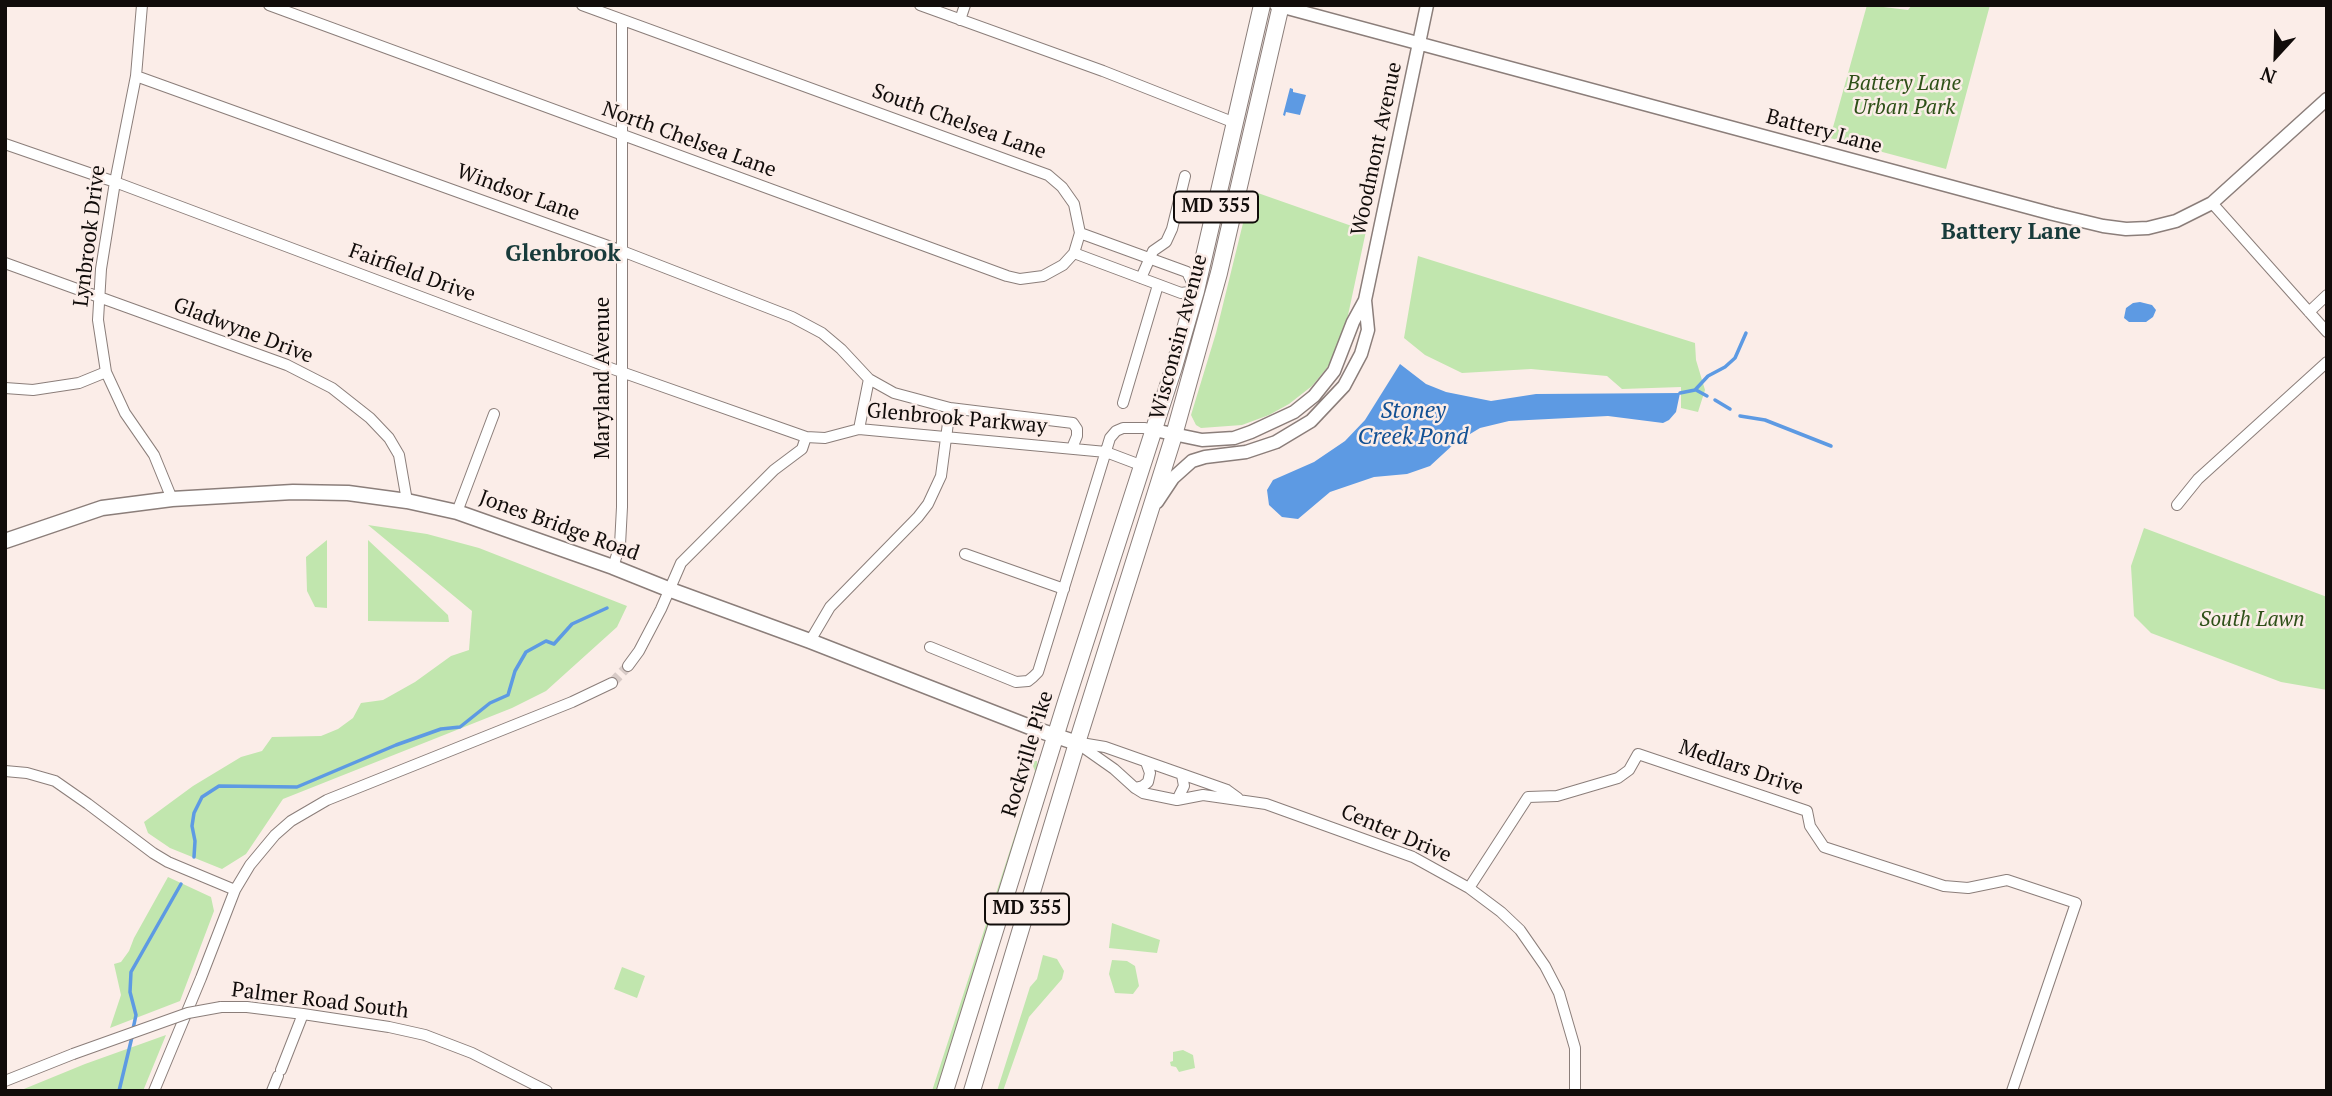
<!DOCTYPE html>
<html>
<head>
<meta charset="utf-8">
<style>
	body { margin:0 }
	#map { position:relative; width:2332px; height:1096px; overflow:hidden; background:#fbede8; font-family:"PT Serif",serif }
	canvas { display:block }
	.frame { position:absolute; inset:0; border:7px solid #110c0a; pointer-events:none }
	.north { position:absolute; left:2241px; top:21px; width:70px; height:70px; -webkit-text-stroke:5px #fbede8; paint-order:stroke; rotate:202deg; font-size:19px; font-weight:700; line-height:28px; text-align:center; color:#110c0a }
	.north::after { content:''; display:block; margin:auto; width:24px; height:32px; background:#110c0a; clip-path:polygon(50% 0,100% 100%,50% 72%,0 100%) }
</style>
</head>
<body>
<div id="map">
<canvas width="2332" height="1096"></canvas>
<div class="frame"></div>
<div class="north">N</div>
</div>
<script>
const g = document.querySelector('canvas').getContext('2d');
g.lineJoin = 'round';
function fillPath(path, color) {
  g.fillStyle = color;
  g.fill(path, 'evenodd');
}
function toPath(rows) {
  const path = new Path2D();
  for (const r of rows) {
    path.moveTo(r[0], r[1]);
    for (let i = 2; i < r.length; i += 2) path.lineTo(r[i], r[i + 1]);
  }
  return path;
}
function strokePath(path, color, width, dash) {
  g.strokeStyle = color;
  g.lineWidth = width;
  g.lineCap = dash ? 'butt' : 'round';
  g.setLineDash(dash || []);
  g.stroke(path);
}
function write(font, color, halo, rows, align = 'center') {
  g.font = font + ' "PT Serif",serif';
  g.lineWidth = 5;
  g.setLineDash([]);
  g.textBaseline = 'middle';
  g.strokeStyle = halo;
  g.fillStyle = color;
  for (const [text, x, y, turn = 0] of rows) {
    g.save();
    g.translate(x, y);
    g.rotate((+turn || 0) * Math.PI / 180);
    g.textAlign = isNaN(turn) ? turn : align;
    if (halo) g.strokeText(text, 0, 0);
    g.fillText(text, 0, 0);
    g.restore();
  }
}
fillPath(toPath([
	[1867,5,1908,10,1912,5,1990,5,1946,169,1830,138],
	[1255,192,1366,231,1344,334,1337,353,1326,369,1312,386,1289,404,1269,415,1242,425,1201,428,1196,425,1191,415,1216,333,1246,211],
	[1418,256,1695,343,1696,360,1705,390,1698,412,1681,408,1681,387,1622,389,1607,376,1531,369,1462,373,1425,355,1404,338],
	[368,525,427,534,479,548,627,606,617,627,546,691,512,708,283,799,246,854,222,869,170,848,148,833,144,822,193,786,241,757,262,751,272,737,321,736,338,729,353,718,361,703,383,700,415,682,451,656,469,650,472,611],
	[2144,528,2327,597,2327,690,2281,682,2151,633,2134,616,2131,566],
	[327,540,327,608,315,607,307,591,306,557],
	[368,540,448,615,449,622,368,621],
	[1031,761,1037,761,1037,770,936,1091,932,1091,1034,776,1035,771],
	[168,877,211,897,214,911,180,1001,110,1028,121,995,114,964,121,962,129,951,134,938],
	[1112,923,1160,940,1157,953,1109,948],
	[1043,955,1057,959,1064,971,1062,979,1029,1017,1003,1091,997,1091,1030,987,1037,979],
	[1112,960,1127,961,1135,966,1139,986,1133,994,1115,993,1109,974],
	[622,967,645,976,637,998,614,989],
	[166,1035,143,1091,19,1091,85,1064],
	[1183,1050,1193,1055,1195,1068,1179,1072,1176,1067,1171,1066,1170,1062,1173,1061,1173,1052]
]), '#c1e6ae');
fillPath(toPath([
	[1290,88,1293,89,1293,92,1306,95,1300,115,1286,112,1285,116,1283,115],
	[2140,302,2152,305,2156,310,2153,317,2146,322,2129,322,2124,318,2126,308,2133,303],
	[1400,364,1426,384,1446,392,1491,401,1536,394,1680,393,1676,412,1669,420,1663,423,1608,416,1509,421,1480,428,1455,443,1430,466,1407,474,1374,477,1330,492,1298,519,1282,517,1269,505,1267,490,1273,480,1314,462,1345,441,1365,420]
]), '#5d9ae3');
strokePath(toPath([
	[1696,390,1707,396],
	[1680,393,1695,390,1708,376,1725,367,1735,358,1746,333],
	[1715,400,1730,409],
	[1740,416,1765,420,1831,446],
	[194,857,195,841,192,826,194,813,202,797,219,786,297,787,396,745,441,729,460,727,490,703,508,695,515,671,526,652,546,641,554,644,572,624,607,608],
	[133,1029,136,1015,130,992,131,972,181,884],
	[119,1091,132,1037]
]), '#5d9ae3', 3.5);
strokePath(toPath([
	[612,683,628,666]
]), '#d8cbc7', 10, [10, 5]);
const minor = toPath([
	[142,5,136,76,115,182,101,269,98,320,106,372,125,413,154,455,172,499],
	[269,5,1007,276,1020,279,1043,276,1063,265,1074,253,1080,233,1074,204,1062,187,1048,175,582,5],
	[920,5,1103,71,1235,123],
	[960,20,965,5],
	[136,76,622,251,792,317,822,333,841,349,869,379,894,393,950,408,1073,423,1077,429,1077,436,1072,448],
	[5,144,115,182,613,369,806,437],
	[2212,203,2327,332],
	[1074,253,1181,293,1196,291,1187,272,1080,233],
	[5,263,287,365,332,388,370,418,389,438,399,455,407,501],
	[1141,278,1153,251,1166,242,1172,229,1185,176],
	[2309,312,2327,295],
	[5,388,33,390,79,383,106,372],
	[1123,403,1158,285],
	[859,429,869,379],
	[2177,505,2198,479,2327,362],
	[457,512,494,414],
	[965,554,1064,589],
	[613,567,620,545,622,507,622,20],
	[810,641,830,607,918,517,928,504,941,476,950,408],
	[930,647,1016,682,1028,681,1033,677,1038,672,1110,438,1116,431,1123,428,1144,428,1154,430],
	[628,666,639,651,661,609,681,563,774,470,802,449,806,437,825,438,859,429,1106,452,1143,466],
	[1077,743,1114,769,1135,788,1143,793,1177,800,1203,795,1266,804,1413,857,1469,888,1501,912,1520,930,1545,966,1559,993,1575,1048,1575,1091],
	[1081,743,1105,747,1227,790,1238,798],
	[5,771,27,773,55,781,88,804,153,853,168,862,235,890],
	[1135,788,1143,786,1148,782,1150,773,1146,762],
	[1177,800,1184,786,1182,775],
	[1469,888,1528,797,1557,796,1618,778,1629,770,1638,754,1807,811,1810,826,1824,847,1944,886,1968,888,2007,880,2076,903,2012,1091],
	[221,1007,247,1007,303,1014,389,1027,425,1035,472,1053,547,1091],
	[281,1070,303,1014],
	[5,1081,73,1054],
	[154,1091,201,978,235,890,250,865,275,835,291,821,327,800,572,702,612,683],
	[272,1091,278,1076]
]);
const tertiary = toPath([
	[1276,5,2053,214,2103,226,2126,229,2148,228,2176,221,2212,203,2327,99],
	[1154,430,1202,440,1234,438,1251,432,1294,412,1314,396,1334,371,1353,322,1365,300],
	[1157,502,1173,478,1192,461,1205,457,1246,452,1276,442,1311,421,1344,386,1361,354,1368,330,1365,300,1427,5]
]);
const secondary = toPath([
	[5,541,102,508,172,499,293,492,348,493,407,501,457,512,613,567,668,589,810,641,1035,729,1077,743]
]);
const primary = toPath([
	[945,1091,1066,702,1174,367,1196,291,1262,5],
	[972,1091,1077,743,1174,435,1219,273,1281,5]
]);
strokePath(minor, '#8b7e7a', 12);
strokePath(tertiary, '#8b7e7a', 15);
strokePath(secondary, '#8b7e7a', 17);
strokePath(primary, '#8b7e7a', 18);
strokePath(minor, '#fff', 10);
strokePath(tertiary, '#fff', 12);
strokePath(secondary, '#fff', 14);
strokePath(primary, '#fff', 16);
const minorBridge = toPath([
	[73,1054,188,1013,221,1007]
]);
strokePath(minorBridge, '#8b7e7a', 12, []);
strokePath(minorBridge, '#fff', 10);
for (const [x, y, w] of [
	[1216,207,84],
	[1027,909,84]
]) {
  const box = new Path2D();
  box.roundRect(x - w / 2, y - 15.5, w, 31, 5);
  g.fillStyle = '#fbede8';
  g.fill(box);
  strokePath(box, '#110c0a', 2);
}
write('bold 19px', '#110c0a', null, [
	["MD 355",1216,207],
	["MD 355",1027,909]
]);
write('italic 21px', '#2e5018', '#fbede8', [
	["Battery Lane",1904,84],
	["Urban Park",1904,108],
	["South Lawn",2252,620]
]);
write('21px', '#110c0a', '#fbede8', [
	["South Chelsea Lane",959,122,20],
	["Battery Lane",1824,132,15],
	["North Chelsea Lane",689,140,20],
	["Woodmont Avenue",1377,149,-78],
	["Windsor Lane",518,193,20],
	["Lynbrook Drive",90,236,-83],
	["Fairfield Drive",412,273,20],
	["Gladwyne Drive",243,331,21],
	["Wisconsin Avenue",1179,337,-75],
	["Maryland Avenue",603,378,-90],
	["Glenbrook Parkway",957,419,5],
	["Jones Bridge Road",559,526,20],
	["Rockville Pike",1028,754,-73],
	["Medlars Drive",1741,768,19],
	["Center Drive",1396,834,23],
	["Palmer Road South",320,1001,7]
]);
write('bold 23px', '#183b3b', '#fbede8', [
	["Battery Lane",2011,232],
	["Glenbrook",563,254]
]);
write('italic 23px', '#125093', '#fbede8', [
	["Stoney",1413,411],
	["Creek Pond",1413,437]
]);
</script>
</body>
</html>
